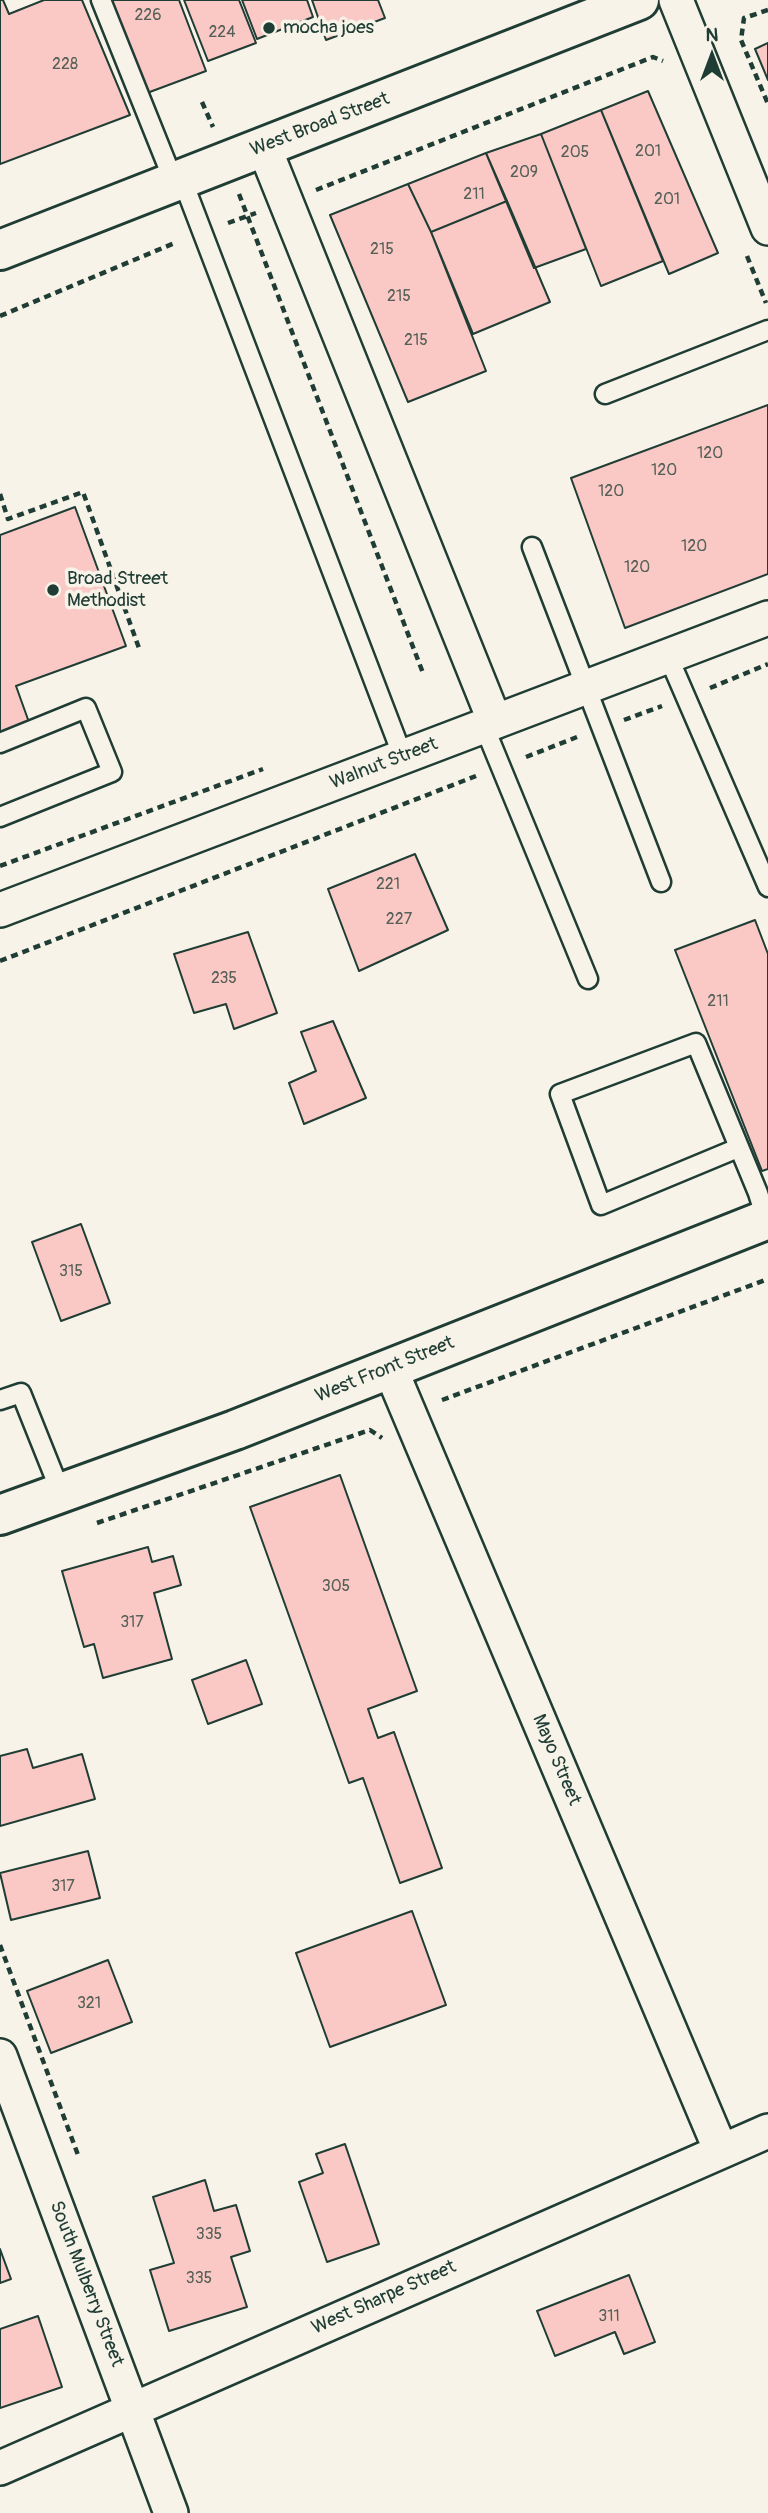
<!DOCTYPE html>
<html>
<head>
<meta charset="utf-8">
<style>
	body { margin:0 }
	#map { position:relative; width:768px; height:2513px; overflow:hidden; background:#f7f3e8; font-family:Pangolin,sans-serif }
	canvas { display:block }
	.north { position:absolute; left:677px; top:21px; width:70px; height:70px; -webkit-text-stroke:5px #f7f3e8; paint-order:stroke; rotate:0deg; font-size:19px; font-weight:700; line-height:28px; text-align:center; color:#1f3d34 }
	.north::after { content:''; display:block; margin:auto; width:24px; height:32px; background:#1f3d34; clip-path:polygon(50% 0,100% 100%,50% 72%,0 100%) }
</style>
</head>
<body>
<div id="map">
<canvas width="768" height="2513"></canvas>
<div class="north">N</div>
</div>
<script>
const g = document.querySelector('canvas').getContext('2d');
g.lineJoin = 'round';
function fillPath(path, color) {
  g.fillStyle = color;
  g.fill(path, 'evenodd');
}
function toPath(rows) {
  const path = new Path2D();
  for (const r of rows) {
    path.moveTo(r[0], r[1]);
    for (let i = 2; i < r.length; i += 2) path.lineTo(r[i], r[i + 1]);
  }
  return path;
}
function strokePath(path, color, width, dash) {
  g.strokeStyle = color;
  g.lineWidth = width;
  g.lineCap = dash ? 'butt' : 'round';
  g.setLineDash(dash || []);
  g.stroke(path);
}
function write(font, color, halo, rows, align = 'center') {
  g.font = font + ' Pangolin,sans-serif';
  g.lineWidth = 7;
  g.setLineDash([]);
  g.textBaseline = 'middle';
  g.strokeStyle = halo;
  g.fillStyle = color;
  for (const [text, x, y, turn = 0] of rows) {
    g.save();
    g.translate(x, y);
    g.rotate((+turn || 0) * Math.PI / 180);
    g.textAlign = isNaN(turn) ? turn : align;
    if (halo) g.strokeText(text, 0, 0);
    g.fillText(text, 0, 0);
    g.restore();
  }
}
const building = toPath([
	[0,0,3,0,9,14,44,0,82,0,130,115,0,164,0,0],
	[111,0,179,0,206,71,147,93,111,0],
	[184,0,239,0,256,43,208,61,184,0],
	[242,0,307,0,313,17,257,39,242,0],
	[312,0,378,0,385,18,326,40,312,0],
	[768,43,768,80,755,49,768,43],
	[648,91,718,253,669,274,601,110,648,91],
	[601,110,663,261,601,286,541,134,601,110],
	[541,134,586,249,534,268,486,153,541,134],
	[486,153,507,201,431,232,408,184,486,153],
	[408,184,431,232,486,371,408,402,330,215,408,184],
	[507,201,550,302,473,334,431,232,507,201],
	[768,405,768,574,625,628,571,478,768,405],
	[75,507,126,646,16,686,35,739,4,751,0,741,0,535,75,507],
	[415,854,448,930,359,971,328,889,415,854],
	[755,920,768,954,768,1169,762,1171,675,950,755,920],
	[248,932,277,1013,234,1029,226,1004,194,1013,174,954,248,932],
	[333,1021,366,1098,304,1124,289,1083,316,1071,301,1032,333,1021],
	[81,1224,110,1303,61,1321,32,1242,81,1224],
	[340,1475,417,1691,368,1709,378,1738,394,1732,442,1868,400,1883,363,1778,349,1783,250,1507,340,1475],
	[148,1547,152,1562,173,1556,181,1585,154,1593,172,1659,103,1678,94,1644,84,1647,62,1571,148,1547],
	[246,1660,262,1704,208,1724,192,1680,246,1660],
	[27,1749,33,1768,82,1754,95,1799,0,1826,0,1756,27,1749],
	[88,1851,100,1898,11,1920,0,1873,88,1851],
	[412,1911,446,2005,330,2047,296,1953,412,1911],
	[108,1960,132,2022,51,2053,27,1991,108,1960],
	[345,2144,379,2244,327,2262,299,2182,323,2173,316,2154,345,2144],
	[205,2180,214,2211,236,2205,250,2251,231,2257,247,2307,169,2331,150,2270,174,2263,153,2197,205,2180],
	[0,2249,11,2279,0,2283,0,2249],
	[629,2275,655,2342,624,2354,615,2332,555,2356,537,2311,629,2275],
	[38,2316,62,2387,0,2408,0,2329,38,2316]
]);
fillPath(building, '#fac9c5');
strokePath(building, '#1f3d34', 2);
const lane = toPath([
	[101,0,174,182],
	[182,179,403,757],
	[605,394,768,330],
	[532,547,661,882],
	[668,656,768,887],
	[484,726,588,979],
	[0,743,86,708,112,772,0,817],
	[738,1148,601,1205,560,1094,696,1043,758,1193,767,1222],
	[0,1400,21,1393,61,1493]
]);
const street = toPath([
	[676,0,768,228],
	[264,147,495,722],
	[0,910,768,618],
	[390,1368,721,2151],
	[0,2056,171,2513],
	[0,2468,768,2131]
]);
const secondary = toPath([
	[0,250,639,0]
]);
const primary = toPath([
	[0,1515,235,1430,768,1219]
]);
strokePath(lane, '#1f3d34', 23);
strokePath(street, '#1f3d34', 38);
strokePath(secondary, '#1f3d34', 44);
strokePath(primary, '#1f3d34', 44);
strokePath(toPath([
	[768,10,744,18,741,40,768,104],
	[202,102,213,127],
	[316,190,653,57,663,61],
	[239,194,423,673],
	[228,223,256,213],
	[747,256,766,303],
	[0,316,177,242],
	[0,494,8,519,83,492,140,651],
	[710,688,768,664],
	[624,720,662,706],
	[526,757,577,737],
	[0,866,263,769],
	[0,961,476,776],
	[442,1400,768,1279],
	[97,1523,370,1430,382,1438],
	[0,1945,78,2155]
]), '#1f3d34', 4.5, [7, 5]);
strokePath(lane, '#f7f3e8', 18);
strokePath(street, '#f7f3e8', 33);
strokePath(secondary, '#f7f3e8', 38);
strokePath(primary, '#f7f3e8', 38);
for (const [x, y, r, color] of [
	[269,28,7,"#1f3d34"],
	[53,590,7,"#1f3d34"]
]) {
  const dot = new Path2D();
  dot.arc(x, y, r, 0, 2 * Math.PI);
  g.fillStyle = color;
  g.fill(dot);
  strokePath(dot, '#f7f3e8', 2.5);
}
write('16px', '#566058', null, [
	["226",148,16],
	["224",222,33],
	["228",65,65],
	["201",648,152],
	["205",575,153],
	["209",524,173],
	["211",474,195],
	["201",667,200],
	["215",382,250],
	["215",399,297],
	["215",416,341],
	["120",710,454],
	["120",664,471],
	["120",611,492],
	["120",694,547],
	["120",637,568],
	["221",388,885],
	["227",399,920],
	["235",224,979],
	["211",718,1002],
	["315",71,1272],
	["305",336,1587],
	["317",132,1623],
	["317",63,1887],
	["321",89,2004],
	["335",209,2235],
	["335",199,2279],
	["311",609,2317]
]);
write('19px', '#1f3d34', '#f7f3e8', [
	["mocha joes",283,28],
	["Broad Street",67,579],
	["Methodist",67,601]
], 'left');
write('19px', '#1f3d34', '#f7f3e8', [
	["West Broad Street",320,125,-21],
	["Walnut Street",384,764,-21],
	["West Front Street",385,1370,-22],
	["Mayo Street",556,1760,67],
	["South Mulberry Street",86,2284,69],
	["West Sharpe Street",384,2298,-24]
]);
</script>
</body>
</html>
